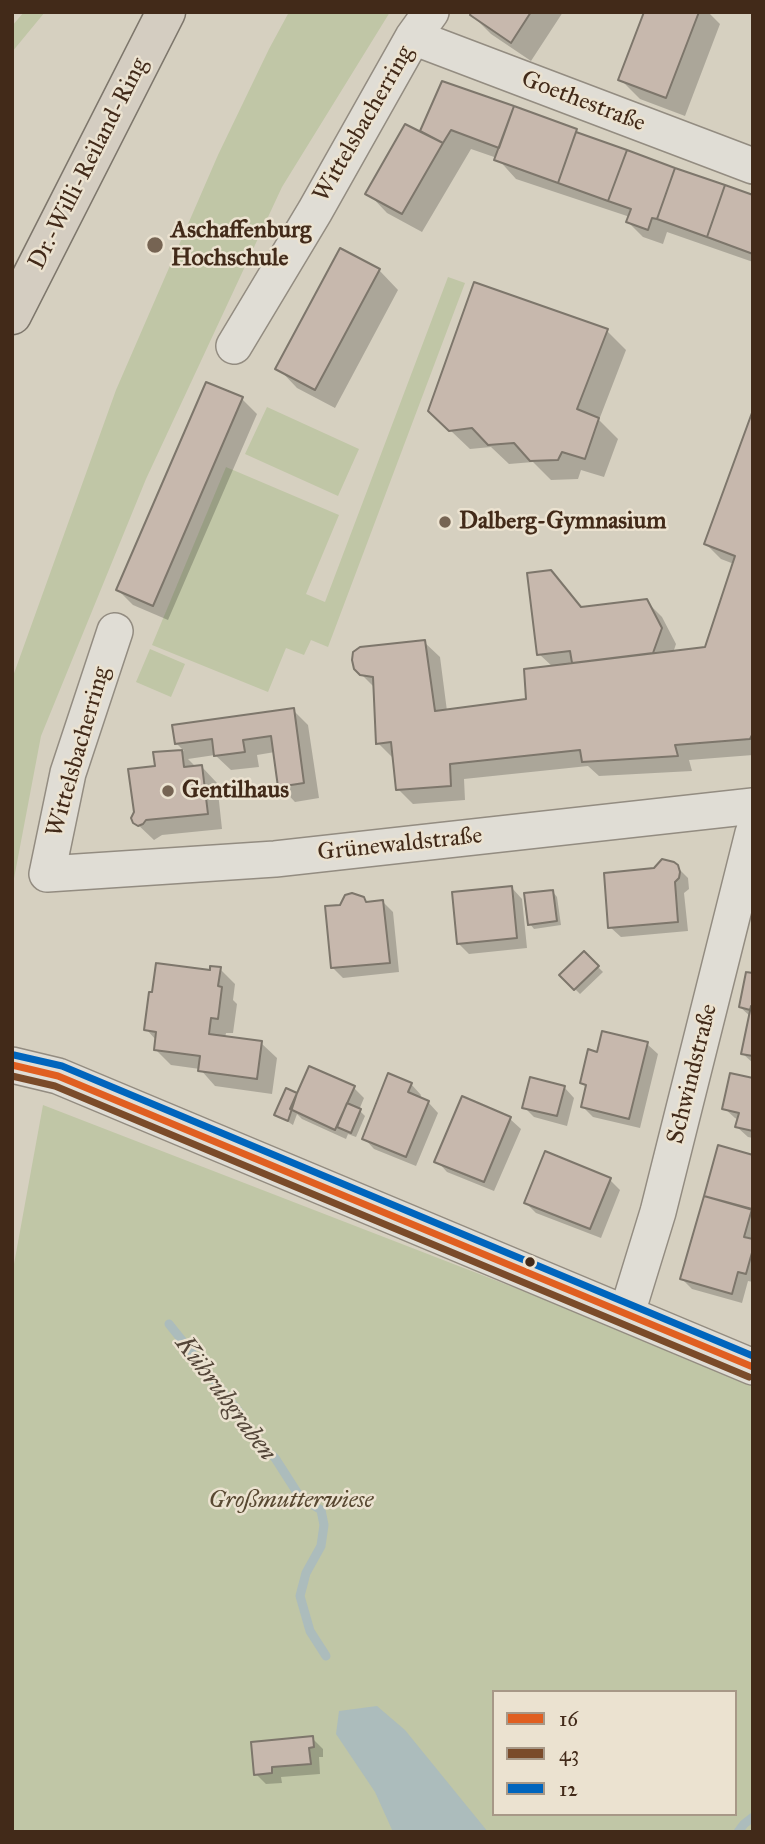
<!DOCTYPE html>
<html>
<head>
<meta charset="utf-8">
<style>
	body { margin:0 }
	#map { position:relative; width:765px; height:1844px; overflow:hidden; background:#d6d0c0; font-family:"IM FELL Great Primer",serif }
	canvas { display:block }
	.frame { position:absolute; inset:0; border:14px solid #422a19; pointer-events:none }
	.legend { position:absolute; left:492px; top:1690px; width:245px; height:126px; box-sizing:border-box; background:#ebe2d0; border:2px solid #a79887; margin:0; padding:9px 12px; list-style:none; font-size:21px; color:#422a19 }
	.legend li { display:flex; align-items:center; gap:14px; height:35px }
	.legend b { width:35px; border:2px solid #a79887 }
</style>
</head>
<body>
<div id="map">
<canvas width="765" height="1844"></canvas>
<div class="frame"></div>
<ul class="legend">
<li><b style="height:9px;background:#e05f21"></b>16</li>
<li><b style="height:9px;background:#7a4b2a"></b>43</li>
<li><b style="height:9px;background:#0065bd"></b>12</li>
</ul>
</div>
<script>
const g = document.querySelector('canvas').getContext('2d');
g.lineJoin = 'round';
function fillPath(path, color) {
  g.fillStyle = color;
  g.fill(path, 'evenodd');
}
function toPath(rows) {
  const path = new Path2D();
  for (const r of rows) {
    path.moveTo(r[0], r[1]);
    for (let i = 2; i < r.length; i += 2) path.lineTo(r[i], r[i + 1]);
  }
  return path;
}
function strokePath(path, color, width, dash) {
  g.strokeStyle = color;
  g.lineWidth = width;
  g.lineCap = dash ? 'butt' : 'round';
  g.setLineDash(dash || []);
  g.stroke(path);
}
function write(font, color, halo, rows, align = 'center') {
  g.font = font + ' "IM FELL Great Primer",serif';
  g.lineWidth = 5;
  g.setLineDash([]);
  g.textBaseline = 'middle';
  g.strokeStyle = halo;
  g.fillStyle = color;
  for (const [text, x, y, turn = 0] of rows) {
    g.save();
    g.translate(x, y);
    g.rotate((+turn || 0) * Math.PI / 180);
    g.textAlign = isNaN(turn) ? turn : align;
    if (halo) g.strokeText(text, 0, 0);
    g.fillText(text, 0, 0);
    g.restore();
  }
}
fillPath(toPath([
	[24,12,45,12,12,52,12,26],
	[289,12,390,12,282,187,146,479,41,736,12,889,12,679,116,390,218,155,269,49],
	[448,277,465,283,328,647,311,640,304,655,286,648,268,692,152,645,226,467,339,515,306,594,325,602],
	[267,407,359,449,338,496,245,454],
	[150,649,185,664,171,697,136,682],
	[43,1105,753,1380,753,1832,12,1832,12,1275],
	[494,1692,735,1692,735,1814,494,1814]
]), '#c0c6a6');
fillPath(toPath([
	[377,1706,405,1730,488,1832,393,1832,375,1792,336,1734,339,1711]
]), '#acbcbc');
fillPath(toPath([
	[473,12,563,12,531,61,491,34,472,15],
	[646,12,708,12,720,24,685,116,640,99,620,79],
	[443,83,576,130,581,136,753,197,753,262,667,232,663,244,643,237,628,222,630,217,516,179,497,158,471,149,422,232,387,213,368,193,421,133],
	[379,270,398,290,335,408,297,388,278,368],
	[607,331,626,350,599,420,618,439,604,477,581,470,578,479,551,480,533,462,509,464,491,447,470,449,430,411],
	[242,399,257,414,168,620,133,605,118,590],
	[753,415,753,755,689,760,692,771,599,776,588,766,464,779,465,800,413,804,398,789,393,758,378,743,375,688,355,668,424,642,440,657,447,711,528,700,553,667,539,654,551,571,583,609,646,601,662,617,676,644,673,653,706,649,734,564,721,559,706,544],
	[293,710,308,725,319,798,295,802,280,786,275,752,257,755,259,767,231,770,215,755,188,759,197,768,202,767,217,783,222,829,162,835,154,840,135,822,157,768,155,754,184,751,176,743],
	[677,867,688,878,689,889,684,893,688,931,621,937,610,927],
	[512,888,522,899,527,948,469,954,458,943],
	[553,892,557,897,561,925,534,929,530,924],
	[363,898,368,903,383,902,393,912,399,972,343,978,333,968,341,906],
	[584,953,603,972,580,994,561,975],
	[220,969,235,984,233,1000,237,1004,233,1033,226,1033,225,1038,261,1043,277,1058,272,1094,215,1086,200,1069,171,1065,156,1050,157,1041,146,1029,211,972],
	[753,975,753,1063,743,1054,751,1017,740,1007],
	[647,1044,658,1054,640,1128,593,1117,583,1107,587,1088,582,1082,598,1054],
	[753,1080,753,1138,748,1137,737,1127,739,1120,735,1118,724,1108],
	[411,1084,421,1095,420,1099,428,1102,438,1113,416,1166,374,1149,364,1138],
	[564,1087,574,1098,567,1126,534,1117,524,1107],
	[354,1088,364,1098,359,1110,365,1116,356,1137,348,1134,346,1139,302,1119,297,1114,293,1125,276,1114,296,1094],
	[510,1119,521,1129,494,1191,447,1172,437,1161],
	[753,1157,753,1282,748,1281,742,1303,692,1289,682,1279],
	[610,1180,620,1190,601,1238,536,1213,526,1203],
	[312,1738,323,1749,323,1757,319,1757,320,1774,281,1777,282,1783,266,1784,256,1774]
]), '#0003');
strokePath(toPath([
	[169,1324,240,1413,252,1437,275,1458,300,1497,321,1510,324,1525,321,1546,306,1573,300,1596,310,1631,326,1656],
	[738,1832,744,1824,753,1817]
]), '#acbcbc', 9);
const building = toPath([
	[471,12,531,12,511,43,470,15,471,12],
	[644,12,699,12,666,98,618,80,644,12],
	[442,81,514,106,499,148,451,130,443,143,420,131,442,81],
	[514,106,577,129,558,183,494,160,514,106],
	[405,124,443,143,402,214,365,194,405,124],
	[576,132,627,150,608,201,558,183,576,132],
	[627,150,675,168,657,219,652,218,648,230,626,222,631,209,608,201,627,150],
	[675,168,725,185,707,237,657,219,675,168],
	[725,185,753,195,753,254,707,237,725,185],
	[340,248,380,269,315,390,275,369,340,248],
	[474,282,608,329,577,409,599,418,585,459,562,452,558,460,530,461,514,443,488,445,472,428,449,431,428,411,474,282],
	[206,382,243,397,153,606,116,590,206,382],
	[753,410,753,733,750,739,675,745,678,756,582,762,580,750,450,764,451,786,396,790,391,742,376,744,373,677,360,675,354,669,352,660,353,652,360,647,425,640,435,711,526,699,524,669,705,647,735,556,704,544,753,410],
	[551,570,581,607,647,599,662,628,653,653,572,663,570,651,537,655,527,573,551,570],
	[294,708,304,783,278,787,271,736,243,740,245,752,214,756,212,739,175,744,172,725,294,708],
	[182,750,184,767,202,765,208,814,146,820,143,824,138,826,133,823,131,818,134,812,128,769,155,766,153,752,182,750],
	[662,859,674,862,678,865,680,872,679,878,675,882,678,922,608,928,604,873,654,868,662,859],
	[512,886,517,938,457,944,452,892,512,886],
	[553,890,557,921,528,925,524,893,553,890],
	[352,893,364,897,366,902,383,900,390,963,331,968,325,906,340,905,345,895,352,893],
	[584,951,599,966,574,990,559,975,584,951],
	[156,963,210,970,210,966,221,967,218,986,222,987,218,1019,211,1018,209,1034,262,1041,257,1079,198,1071,200,1056,154,1050,156,1032,144,1030,149,992,152,992,156,963],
	[746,972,753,973,753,1006,750,1010,739,1007,746,972],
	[751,1006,753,1006,753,1056,741,1054,751,1006],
	[602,1031,648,1042,629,1119,581,1107,586,1085,580,1083,588,1049,597,1052,602,1031],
	[309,1066,355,1086,335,1130,290,1109,309,1066],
	[388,1073,412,1083,408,1092,429,1101,406,1157,362,1139,388,1073],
	[730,1073,753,1078,753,1131,735,1127,739,1113,722,1109,730,1073],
	[530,1077,565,1086,557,1116,522,1108,530,1077],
	[286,1088,297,1093,288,1121,274,1115,286,1088],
	[462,1096,511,1117,484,1182,434,1162,462,1096],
	[347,1103,361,1109,351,1133,337,1127,347,1103],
	[718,1145,753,1155,753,1210,704,1196,718,1145],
	[545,1151,611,1178,590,1229,524,1203,545,1151],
	[704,1196,752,1209,744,1237,753,1239,753,1249,746,1274,738,1272,732,1294,680,1279,704,1196],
	[313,1736,314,1747,309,1748,311,1764,272,1767,272,1773,254,1775,251,1742,313,1736]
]);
fillPath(building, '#c7b8ad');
strokePath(building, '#7d766b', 2);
const street = toPath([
	[413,37,753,166],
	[234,346,315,211,413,37,431,12],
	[115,631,68,773,47,874,275,859,753,806],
	[12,1065,58,1076,753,1367],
	[627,1313,658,1212,753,833]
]);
const highway = toPath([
	[12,315,166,12]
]);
strokePath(street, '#938c81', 38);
strokePath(highway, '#7d766b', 41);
strokePath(street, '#e0ddd5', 35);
strokePath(highway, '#d4cdc1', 38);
strokePath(toPath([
	[12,1065,58,1076,753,1367]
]), '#e05f21', 7);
strokePath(toPath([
	[12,1076,55,1086,749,1377]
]), '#7a4b2a', 7);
strokePath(toPath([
	[14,1055,62,1066,753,1356]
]), '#0065bd', 7);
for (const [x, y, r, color] of [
	[155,245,9,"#766453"],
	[445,522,7,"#766453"],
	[168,791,7,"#766453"],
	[530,1262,6,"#422a19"]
]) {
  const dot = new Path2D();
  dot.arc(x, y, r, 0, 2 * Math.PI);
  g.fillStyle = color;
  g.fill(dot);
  strokePath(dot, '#ebe2d0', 2.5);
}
write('24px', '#422a19', '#ebe2d0', [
	["Goethestraße",583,102,21],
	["Wittelsbacherring",364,124,-60],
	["Dr.-Willi-Reiland-Ring",89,164,-63],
	["Wittelsbacherring",79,752,-74],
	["Grünewaldstraße",400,845,-6],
	["Schwindstraße",693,1074,-76]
]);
write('bold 24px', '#422a19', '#ebe2d0', [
	["Aschaffenburg",171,231],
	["Hochschule",171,259],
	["Dalberg-Gymnasium",459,522],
	["Gentilhaus",182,791]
], 'left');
write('italic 24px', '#584831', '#ebe2d0', [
	["Großmutterwiese",291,1501]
]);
write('italic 26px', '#544639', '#ebe2d0', [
	["Kühruhgraben",225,1399,53]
]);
</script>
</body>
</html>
